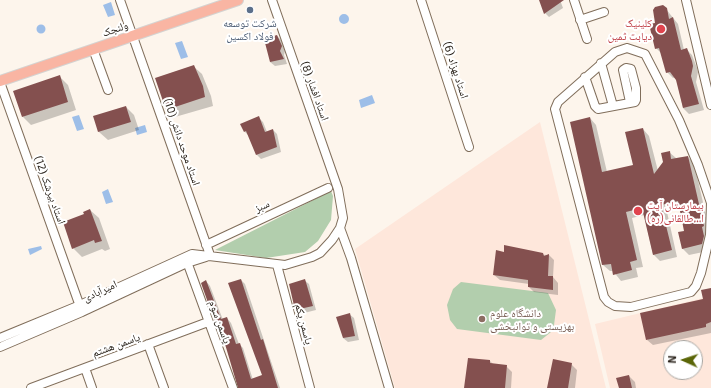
<!DOCTYPE html>
<html>
<head>
<meta charset="utf-8">
<style>
	body { margin:0 }
	#map { position:relative; width:711px; height:388px; overflow:hidden; background:#fdf5ec; font-family:"Exo 2",sans-serif }
	canvas { display:block }
	.north { position:absolute; left:663px; top:340px; width:40px; height:40px; box-sizing:border-box; background:#fff; border:1px solid #a9a7a3; border-radius:50%; rotate:273deg; font-size:11px; font-weight:700; line-height:16px; text-align:center; color:#29221a }
	.north::after { content:''; display:block; margin:auto; width:14px; height:18px; background:#5b6608; clip-path:polygon(50% 0,100% 100%,50% 72%,0 100%) }
</style>
</head>
<body>
<div id="map">
<canvas width="711" height="388"></canvas>
<div class="north">N</div>
</div>
<script>
const g = document.querySelector('canvas').getContext('2d');
g.lineJoin = 'round';
function fillPath(path, color) {
  g.fillStyle = color;
  g.fill(path, 'evenodd');
}
function toPath(rows) {
  const path = new Path2D();
  for (const r of rows) {
    if (r.length === 3) {
      path.moveTo(r[0] + r[2], r[1]);
      path.arc(r[0], r[1], r[2], 0, 2 * Math.PI);
      continue;
    }
    path.moveTo(r[0], r[1]);
    for (let i = 2; i < r.length; i += 2) path.lineTo(r[i], r[i + 1]);
  }
  return path;
}
function strokePath(path, color, width, dash) {
  g.strokeStyle = color;
  g.lineWidth = width;
  g.lineCap = dash ? 'butt' : 'round';
  g.setLineDash(dash || []);
  g.stroke(path);
}
function write(font, color, halo, rows, align = 'center') {
  g.font = font + ' "Exo 2","Noto Naskh Arabic",sans-serif';
  g.lineWidth = 4;
  g.setLineDash([]);
  g.textBaseline = 'middle';
  g.strokeStyle = halo;
  g.fillStyle = color;
  for (const [text, x, y, turn = 0] of rows) {
    g.save();
    g.translate(x, y);
    g.rotate((+turn || 0) * Math.PI / 180);
    g.textAlign = isNaN(turn) ? turn : align;
    if (halo) g.strokeText(text, 0, 0);
    g.fillText(text, 0, 0);
    g.restore();
  }
}
fillPath(toPath([
	[540,122,606,388,395,388,355,249],
	[711,296,711,388,610,388,595,324],
	[671,348,695,348,695,372,671,372]
]), '#fee7db');
fillPath(toPath([
	[331,191,333,196,331,220,318,241,305,252,266,258,215,250],
	[461,282,548,293,556,310,554,325,551,332,541,340,457,329,450,320,447,305,453,289]
]), '#b2cead');
fillPath(toPath([
	[111,2,115,15,108,17,103,5],
	[344,19,5],
	[41,29,4.5],
	[182,41,188,57,181,59,175,43],
	[372,95,375,103,361,108,359,100],
	[79,115,84,129,77,131,72,117],
	[145,125,147,132,137,135,135,128],
	[108,189,113,202,106,204,102,192],
	[41,246,42,249,30,255,28,249]
]), '#9dbee8');
fillPath(toPath([
	[560,0,563,8,549,17,545,13],
	[666,9,678,24,684,50,687,50,692,55,697,68,698,72,696,82,704,110,689,114,683,108,676,77,673,78,667,72,662,54,656,48,656,24],
	[277,36,281,40,285,51,284,55,287,64,275,66,270,62],
	[193,66,202,74,211,96,213,106,175,117,167,109],
	[59,76,68,85,76,110,31,125,23,117],
	[126,107,134,115,139,130,108,140,99,132,94,117],
	[258,117,263,122,267,132,273,130,277,134,281,152,261,159,257,155,249,136,245,132,242,124],
	[590,118,596,125,607,172,634,166,643,129,649,136,658,171,669,152,676,158,688,157,694,163,710,233,708,251,689,255,682,248,686,232,681,209,667,212,677,257,660,261,653,254,644,215,632,218,643,267,636,268,638,277,621,281,613,271,610,271,603,265,571,123],
	[90,210,99,218,110,249,105,251,102,249,82,257,73,248,85,215],
	[505,253,549,255,554,260,553,277,558,283,558,295,534,292,529,287,529,284,500,280,494,275],
	[241,280,245,284,280,388,239,388,227,348,224,344,206,281,210,286,223,320,227,318,231,323,239,344,243,348,253,380,263,376],
	[304,280,309,284,316,310,300,314,296,310,290,285],
	[711,289,711,333,653,345,647,340,705,300],
	[349,314,354,318,359,340,348,342,343,338],
	[490,361,493,364,506,366,512,372,511,388,465,388],
	[571,364,577,370,575,388,548,388],
	[629,376,635,382,636,388,620,388]
]), '#0003');
fillPath(toPath([
	[539,0,564,0,544,14],
	[663,5,667,8,669,19,673,17,681,50,687,48,692,61,693,66,691,76,699,104,683,108,676,80,670,72,666,73,659,48,655,49,649,24,655,23,653,10,655,7],
	[277,35,282,46,280,51,284,59,270,62,264,39],
	[194,65,203,86,205,97,166,110,155,78],
	[60,75,68,102,22,117,13,91],
	[126,106,131,122,98,132,93,116],
	[259,116,265,132,273,129,277,147,256,155,246,131,244,132,240,124],
	[590,117,602,172,633,165,625,132,643,128,654,174,663,162,661,153,670,151,671,159,688,156,704,226,702,227,704,236,702,244,682,249,678,232,684,231,678,201,661,205,672,250,653,255,642,208,626,212,637,260,630,262,632,270,613,275,611,264,602,265,570,122],
	[90,209,102,241,95,243,94,240,72,249,63,222,84,214,83,212],
	[504,245,543,253,544,256,549,254,548,276,553,276,553,290,528,287,528,280,493,275,496,250,504,252],
	[241,279,261,340,263,339,278,388,238,388,225,344,223,345,201,283,206,280,221,319,227,317,236,344,240,343,251,379,262,375,228,283],
	[305,279,313,306,295,310,289,284],
	[711,288,711,322,706,324,706,327,646,340,640,313,703,299,701,290],
	[350,313,355,336,343,338,336,317],
	[468,358,490,360,490,363,507,365,505,388,464,388],
	[553,359,572,363,568,388,547,388],
	[629,375,632,388,619,388,616,378]
]), '#84504f');
const minor = toPath([
	[120,0,210,255],
	[421,0,469,147],
	[574,0,587,39],
	[686,0,711,105],
	[580,20,604,12],
	[627,48,645,54,679,120,698,165,711,203,710,235,701,273,696,286,691,292,631,307,615,306,608,302,604,297,555,109,558,102,615,52,627,48],
	[93,49,108,90],
	[601,63,613,106],
	[585,77,595,106,598,109,635,102,636,100,636,88,631,69,626,68,623,70,630,102],
	[0,82,82,312],
	[340,228,351,258,389,388],
	[206,245,328,188],
	[186,259,233,388],
	[277,265,310,388],
	[0,338,80,305,192,254,285,265,312,257,320,253,332,240,340,228,343,218,338,189,272,0],
	[148,344,164,388],
	[0,347,82,312,187,263,206,257],
	[85,368,92,388],
	[31,388,208,322]
]);
const major = toPath([
	[0,81,238,0]
]);
strokePath(minor, '#806e5b', 10);
strokePath(major, '#d4d3d1', 12);
strokePath(minor, '#fff', 8);
strokePath(major, '#f9b5a3', 10);
for (const [x, y, r, color] of [
	[250,10,4,"#5c6f8a"],
	[661,29,5,"#e0444e"],
	[638,211,5,"#e0444e"],
	[482,319,4,"#8d6e63"]
]) {
  const dot = new Path2D();
  dot.arc(x, y, r, 0, 2 * Math.PI);
  g.fillStyle = color;
  g.fill(dot);
  strokePath(dot, '#fff', 1.5);
}
write('11px', '#4e5e75', '#fff', [
	["شرکت توسعه",250,23],
	["فولاد اکسین",250,36]
]);
write('11px', '#be3a42', '#fff', [
	["کلینیک",652,23],
	["دیابت ثمین",652,36],
	["بیمارستان آیت",647,205,"left"],
	["ا...طالقانی(ره)",647,218,"left"]
], 'right');
write('11px', '#29221a', '#fff', [
	["ولنجک",115,29,-19],
	["استاد بهزاد (6)",456,70,72],
	["استاد افشار (8)",315,91,70],
	["استاد موحد دانش (10)",182,142,71],
	["استاد بیرشک (12)",50,190,70],
	["سبز",262,206,-25],
	["امیرآبادی",100,291,-25],
	["یاسمن سوم",220,322,70],
	["یاسمن یکم",304,324,75],
	["یاسمن هشتم",116,345,-20]
]);
write('11px', '#785e54', '#fff', [
	["دانشگاه علوم",490,313],
	["بهزیستی و توانبخشی",490,326]
], 'left');
</script>
</body>
</html>
